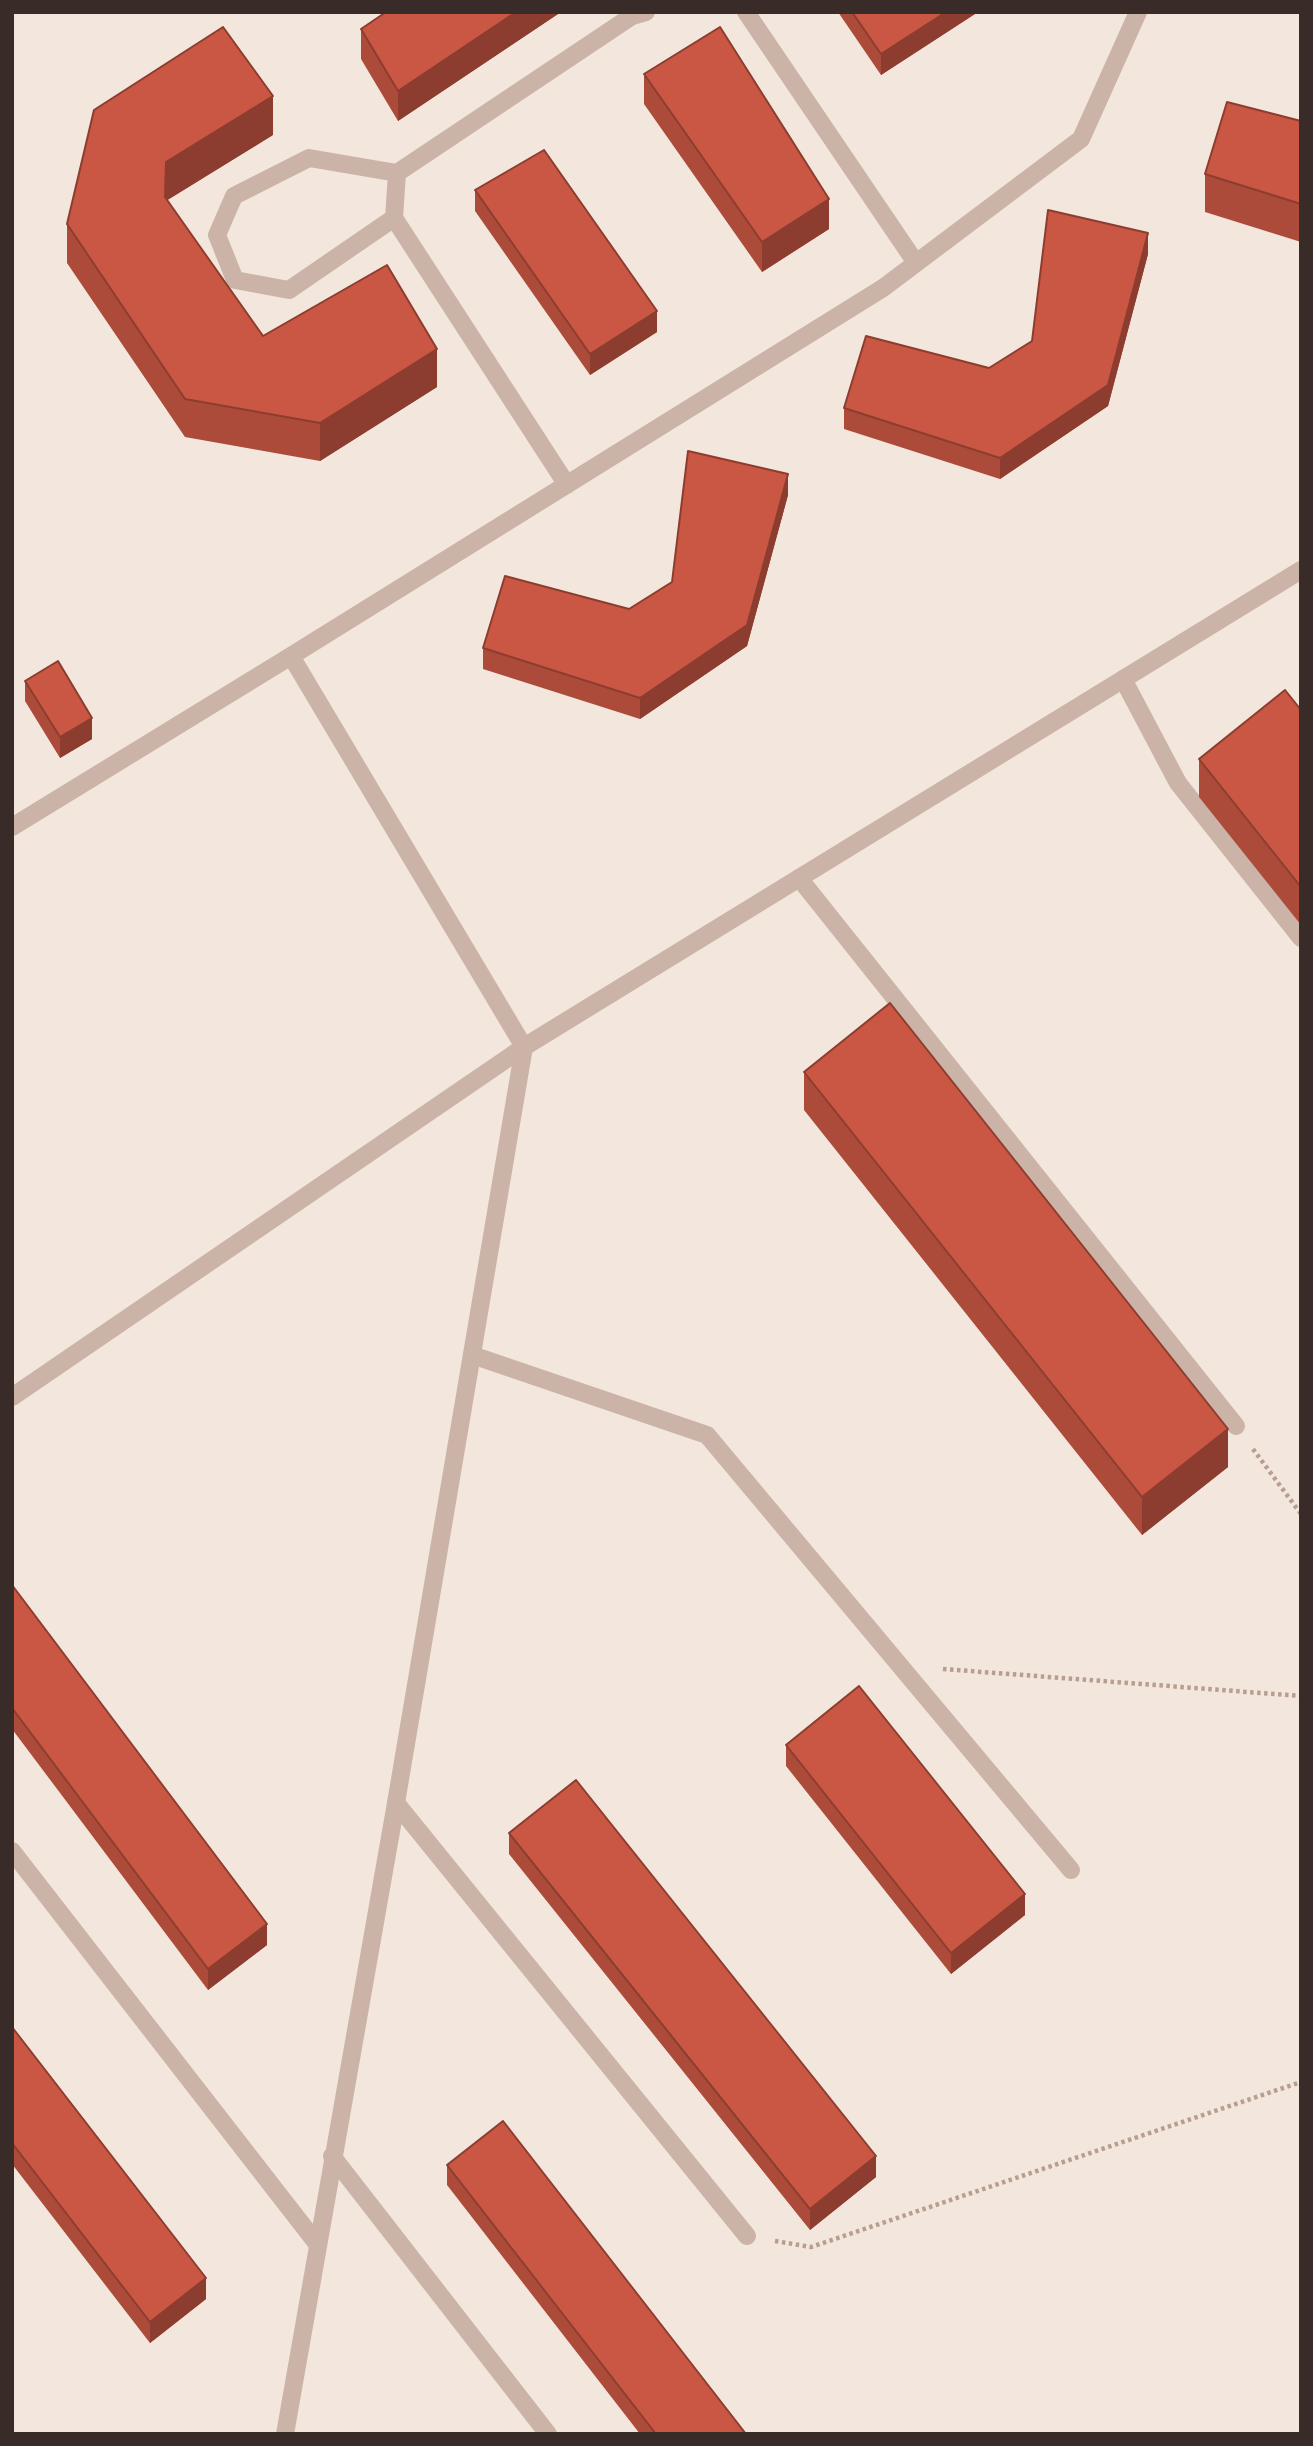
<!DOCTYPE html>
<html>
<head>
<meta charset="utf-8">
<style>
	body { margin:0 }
	#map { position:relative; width:1313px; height:2446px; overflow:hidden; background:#f3e6dc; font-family:"Nunito Sans",sans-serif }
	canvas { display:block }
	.frame { position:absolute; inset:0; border:14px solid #382b28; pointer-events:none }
</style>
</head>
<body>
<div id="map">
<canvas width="1313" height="2446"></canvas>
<div class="frame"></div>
</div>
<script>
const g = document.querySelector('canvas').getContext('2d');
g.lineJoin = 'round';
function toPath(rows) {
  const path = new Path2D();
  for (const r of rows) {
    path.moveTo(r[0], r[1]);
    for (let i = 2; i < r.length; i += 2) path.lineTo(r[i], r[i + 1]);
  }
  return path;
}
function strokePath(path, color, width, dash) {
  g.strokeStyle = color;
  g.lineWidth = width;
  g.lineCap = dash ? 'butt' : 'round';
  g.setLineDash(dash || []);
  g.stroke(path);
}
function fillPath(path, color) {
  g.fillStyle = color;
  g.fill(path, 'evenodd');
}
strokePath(toPath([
	[1253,1449,1301,1514],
	[943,1669,1301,1696],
	[775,2241,811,2247,1301,2082]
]), '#b79e91', 4.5, [3.5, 3.5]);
strokePath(toPath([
	[746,12,916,263],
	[394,218,289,290,235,280,217,235,234,196,309,158,397,173],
	[567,485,394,218,397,173,632,16,646,12],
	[1123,679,1178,783,1301,938],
	[12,827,291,656],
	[799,878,1236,1426],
	[524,1047,291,656,883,288,1081,139,1138,12],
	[472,1355,707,1435,1071,1870],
	[396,1803,747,2236],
	[12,1851,318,2245],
	[332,2156,548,2434]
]), '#cbb4a7', 18);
strokePath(toPath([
	[12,1397,524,1047,1301,570],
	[285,2434,396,1803,524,1047]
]), '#cbb4a7', 18);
fillPath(toPath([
	[561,12,398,121,361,59,361,29],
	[838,12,978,12,881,75],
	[644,74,829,229,762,272,644,104],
	[1301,121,1301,242,1205,212,1205,174],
	[273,135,167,200,263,336,437,387,320,461,185,437,67,263,67,224],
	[475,190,657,332,590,375,475,211],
	[1148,254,1108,406,1000,479,844,429,844,408,989,368,1032,341],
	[788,495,747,646,640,719,483,669,483,648,629,609,672,582],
	[25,681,92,739,60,758,25,701],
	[1301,710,1301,925,1199,797,1199,759],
	[804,1072,1228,1467,1142,1535,804,1110],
	[12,1585,267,1945,208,1990,12,1729],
	[786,1745,1025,1915,951,1974,786,1766],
	[509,1833,876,2177,810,2230,509,1854],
	[12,2027,206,2299,150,2343,12,2164],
	[447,2165,746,2434,640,2434,447,2185]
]), '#ad4b3a');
fillPath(toPath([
	[516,12,561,12,398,121,398,91],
	[946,12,978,12,881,75,881,54],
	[273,96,273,135,166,201,165,197,166,162],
	[829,199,829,229,762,272,762,242],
	[1148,233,1148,254,1108,406,1000,479,1000,458],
	[657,311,657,332,590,375,590,354],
	[437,349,437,387,320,461,320,423],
	[788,474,788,495,747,646,640,719,640,698],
	[92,718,92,739,60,758,60,737],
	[1228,1429,1228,1467,1142,1535,1142,1497],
	[1025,1894,1025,1915,951,1974,951,1953],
	[267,1924,267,1945,208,1990,208,1969],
	[876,2156,876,2177,810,2230,810,2209],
	[206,2278,206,2299,150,2343,150,2322]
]), '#8d3d2f');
const building = toPath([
	[386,12,516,12,398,91,361,29,386,12],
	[852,12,946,12,881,54,852,12],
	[223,27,273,96,166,162,165,197,263,336,387,265,437,349,320,423,185,399,67,224,94,110,223,27],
	[720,27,829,199,762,242,644,74,720,27],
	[1227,102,1301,121,1301,204,1205,174,1227,102],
	[544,150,657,311,590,354,475,190,544,150],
	[1048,210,1148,233,1108,385,1000,458,844,408,866,336,989,368,1032,341,1048,210],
	[688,451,788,474,747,625,640,698,483,648,505,576,629,609,672,582,688,451],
	[58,661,92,718,60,737,25,681,58,661],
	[1285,690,1301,710,1301,887,1199,759,1285,690],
	[890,1003,1228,1429,1142,1497,804,1072,890,1003],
	[12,1585,267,1924,208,1969,12,1708,12,1585],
	[859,1686,1025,1894,951,1953,786,1745,859,1686],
	[576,1780,876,2156,810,2209,509,1833,576,1780],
	[12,2027,206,2278,150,2322,12,2143,12,2027],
	[503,2121,746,2434,656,2434,447,2165,503,2121]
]);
fillPath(building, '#c95743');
strokePath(building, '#8d3d2f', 2);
</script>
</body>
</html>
